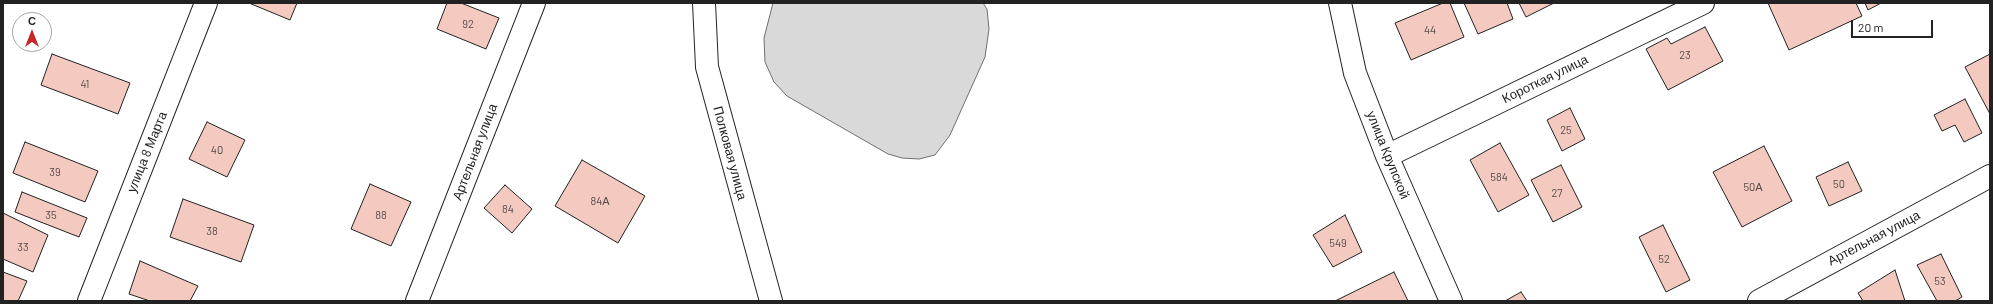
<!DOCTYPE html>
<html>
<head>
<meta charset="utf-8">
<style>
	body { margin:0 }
	#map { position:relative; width:1993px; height:304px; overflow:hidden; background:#fff; font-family:Barlow,sans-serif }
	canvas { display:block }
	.frame { position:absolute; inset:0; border:4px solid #222; pointer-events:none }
	.north { position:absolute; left:12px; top:12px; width:40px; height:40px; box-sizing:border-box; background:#fff; border:1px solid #a7a7a7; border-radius:50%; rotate:0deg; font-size:11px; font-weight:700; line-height:16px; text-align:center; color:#222 }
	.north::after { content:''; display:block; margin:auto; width:14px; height:18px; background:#c62828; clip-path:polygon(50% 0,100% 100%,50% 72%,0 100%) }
	.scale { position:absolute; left:1851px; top:20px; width:82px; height:18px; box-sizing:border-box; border:2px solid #222; border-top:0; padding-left:5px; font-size:12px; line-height:14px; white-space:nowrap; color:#222; -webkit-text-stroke:3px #fff; paint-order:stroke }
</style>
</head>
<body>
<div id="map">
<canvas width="1993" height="304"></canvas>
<div class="frame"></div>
<div class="north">С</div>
<div class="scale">20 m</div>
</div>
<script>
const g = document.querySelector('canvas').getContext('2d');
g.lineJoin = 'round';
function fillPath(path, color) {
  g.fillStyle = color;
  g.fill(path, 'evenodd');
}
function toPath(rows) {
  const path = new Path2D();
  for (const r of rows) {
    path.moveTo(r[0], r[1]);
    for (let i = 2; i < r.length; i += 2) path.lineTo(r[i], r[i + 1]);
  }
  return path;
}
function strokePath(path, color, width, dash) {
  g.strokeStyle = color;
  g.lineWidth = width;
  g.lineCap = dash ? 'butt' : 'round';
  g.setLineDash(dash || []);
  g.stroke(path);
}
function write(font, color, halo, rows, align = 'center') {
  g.font = font + ' Barlow,sans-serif';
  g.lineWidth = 3;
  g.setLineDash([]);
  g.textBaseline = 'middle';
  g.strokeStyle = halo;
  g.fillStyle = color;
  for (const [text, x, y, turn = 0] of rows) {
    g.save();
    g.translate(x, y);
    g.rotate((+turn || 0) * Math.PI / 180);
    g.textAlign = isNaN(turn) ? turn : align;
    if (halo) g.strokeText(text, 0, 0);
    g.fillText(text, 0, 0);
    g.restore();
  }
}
const water = toPath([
	[773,3,983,3,987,9,989,29,985,57,950,135,935,155,919,159,902,158,888,154,787,96,774,82,765,62,764,38,773,3]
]);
fillPath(water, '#d9d9d9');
strokePath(water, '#6f6f6f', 1);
const building = toPath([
	[249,3,297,3,290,20,249,3],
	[447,3,461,3,499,18,486,49,437,29,447,3],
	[1443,3,1450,3,1464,37,1411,60,1395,23,1443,3],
	[1464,3,1507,3,1513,19,1478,34,1464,3],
	[1519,3,1554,3,1526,17,1519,3],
	[1768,3,1856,3,1862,16,1789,50,1768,3],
	[1865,3,1881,3,1868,10,1865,3],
	[1705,27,1723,61,1668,90,1646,49,1667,38,1671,44,1705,27],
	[52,54,130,83,118,114,41,85,52,54],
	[1990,54,1990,114,1965,67,1990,54],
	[1965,99,1982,133,1964,142,1955,125,1942,131,1934,115,1965,99],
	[1570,108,1585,139,1562,151,1547,120,1570,108],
	[207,122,245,140,227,177,189,159,207,122],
	[25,142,98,171,85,202,13,173,25,142],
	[1500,143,1529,195,1498,212,1470,160,1500,143],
	[1764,146,1792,201,1742,227,1713,172,1764,146],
	[582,160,645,196,618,243,555,206,582,160],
	[1848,162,1862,191,1829,206,1816,177,1848,162],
	[1561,165,1582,207,1553,222,1531,180,1561,165],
	[370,184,411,202,391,246,351,229,370,184],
	[505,185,532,209,512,233,484,208,505,185],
	[22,192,87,218,79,237,15,212,22,192],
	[183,199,254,225,241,262,170,237,183,199],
	[3,213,48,235,33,272,3,259,3,213],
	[1345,215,1362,252,1333,267,1313,235,1345,215],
	[1663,225,1690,280,1666,292,1639,237,1663,225],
	[1941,254,1962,297,1955,301,1937,301,1917,265,1941,254],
	[140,261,198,286,190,301,150,301,129,294,140,261],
	[1895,270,1905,301,1863,301,1858,293,1895,270],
	[3,272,27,281,18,301,3,301,3,272],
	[1394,272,1408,301,1335,301,1394,272],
	[1521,292,1527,301,1505,301,1521,292]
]);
fillPath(building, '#f3c9c0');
strokePath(building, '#222', 1);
const street = toPath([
	[704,3,707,67,771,301],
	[1340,3,1355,73,1387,156,1451,301],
	[1387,156,1703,3],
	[89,301,206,3],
	[417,301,534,3],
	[1759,301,1990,176]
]);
strokePath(street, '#222', 24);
strokePath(street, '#fff', 22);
write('11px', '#564c4a', null, [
	["92",468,24],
	["44",1430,30],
	["23",1685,55],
	["41",85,84],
	["25",1566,130],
	["40",217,150],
	["39",55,172],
	["584",1499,177],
	["50",1839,184],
	["50А",1753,187],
	["27",1557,193],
	["84А",600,201],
	["84",508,209],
	["35",51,215],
	["88",381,215],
	["38",212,231],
	["549",1338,243],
	["33",23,247],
	["52",1664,259],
	["53",1940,281]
]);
write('13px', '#222', '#fff', [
	["Короткая улица",1545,79,-26],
	["улица 8 Марта",147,152,-68],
	["Артельная улица",475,152,-69],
	["Полковая улица",730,153,75],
	["улица Крупской",1388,155,68],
	["Артельная улица",1874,238,-28]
]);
</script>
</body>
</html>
